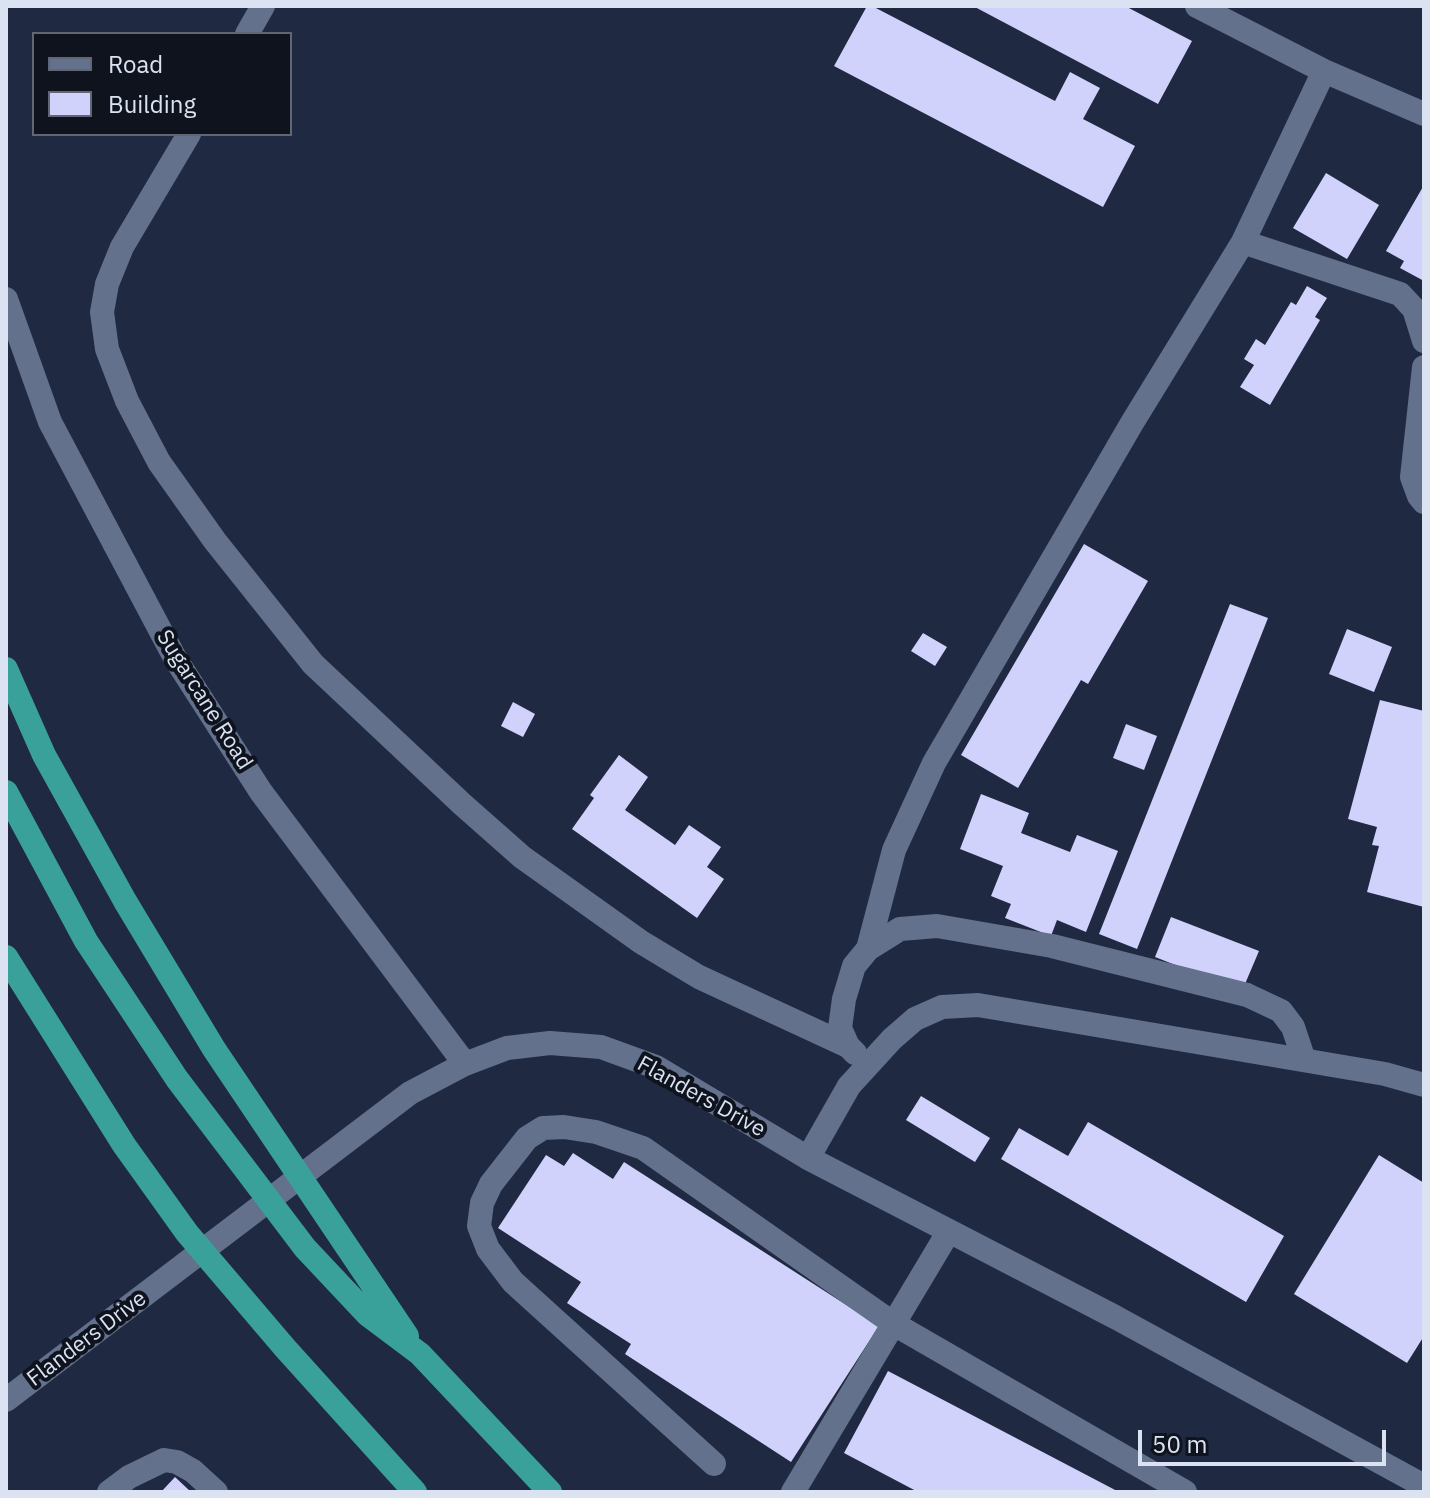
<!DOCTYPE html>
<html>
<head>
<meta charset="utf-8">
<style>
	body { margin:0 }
	#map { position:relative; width:1430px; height:1498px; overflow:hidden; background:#1f2a42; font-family:"IBM Plex Sans",sans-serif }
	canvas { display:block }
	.frame { position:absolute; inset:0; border:8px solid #dbe2f2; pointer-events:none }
	.legend { position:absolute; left:32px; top:32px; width:260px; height:104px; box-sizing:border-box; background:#0e131e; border:2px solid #606673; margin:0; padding:10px 14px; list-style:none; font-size:24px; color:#dbe2f2 }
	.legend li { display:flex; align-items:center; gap:16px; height:40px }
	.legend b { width:40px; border:2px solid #606673 }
	.scale { position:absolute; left:1138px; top:1430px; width:248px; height:36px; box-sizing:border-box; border:4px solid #dbe2f2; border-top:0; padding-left:10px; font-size:24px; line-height:28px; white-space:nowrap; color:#dbe2f2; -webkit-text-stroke:6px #0e131e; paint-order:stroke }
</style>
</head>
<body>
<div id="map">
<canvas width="1430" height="1498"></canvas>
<div class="frame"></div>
<ul class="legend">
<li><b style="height:10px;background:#63718c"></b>Road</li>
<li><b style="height:22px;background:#d1d2fc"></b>Building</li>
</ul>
<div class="scale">50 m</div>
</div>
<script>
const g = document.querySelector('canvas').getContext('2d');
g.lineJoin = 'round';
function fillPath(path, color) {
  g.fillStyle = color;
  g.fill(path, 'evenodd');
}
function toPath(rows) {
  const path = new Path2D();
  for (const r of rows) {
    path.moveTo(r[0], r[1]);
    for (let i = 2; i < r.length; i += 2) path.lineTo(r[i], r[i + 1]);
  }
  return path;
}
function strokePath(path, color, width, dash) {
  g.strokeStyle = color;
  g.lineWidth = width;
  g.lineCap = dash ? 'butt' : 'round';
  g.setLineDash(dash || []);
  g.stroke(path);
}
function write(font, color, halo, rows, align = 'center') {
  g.font = font + ' "IBM Plex Sans",sans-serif';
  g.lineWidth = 8;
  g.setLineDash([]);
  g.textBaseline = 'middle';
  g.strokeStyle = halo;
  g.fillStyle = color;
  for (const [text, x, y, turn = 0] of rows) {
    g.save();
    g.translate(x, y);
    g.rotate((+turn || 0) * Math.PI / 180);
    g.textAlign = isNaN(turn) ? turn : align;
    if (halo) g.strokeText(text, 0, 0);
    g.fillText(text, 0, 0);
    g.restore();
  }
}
fillPath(toPath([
	[867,6,872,6,1055,101,1070,72,1100,88,1083,119,1135,146,1103,207,834,66],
	[973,6,1125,6,1192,41,1158,104],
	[1326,173,1379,205,1347,259,1293,228],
	[1424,185,1424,281,1400,268,1404,261,1386,251],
	[1307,286,1327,298,1315,317,1320,320,1270,405,1240,387,1254,365,1244,359,1256,339,1265,345,1291,302,1296,305],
	[1084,544,1148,581,1088,684,1081,680,1018,788,961,755],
	[1230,604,1268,618,1137,949,1099,934],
	[1347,629,1392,647,1374,692,1329,674],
	[923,633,947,647,935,666,911,651],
	[1380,700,1424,711,1424,907,1367,892,1379,846,1372,845,1377,827,1348,819],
	[513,702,535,714,523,737,501,726],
	[1126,724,1157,736,1144,770,1113,758],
	[619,755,648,777,625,810,675,845,689,825,721,847,707,867,724,879,697,918,572,829,594,798,590,795],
	[981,794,1029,813,1021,833,1070,852,1077,835,1118,851,1086,932,1057,920,1051,936,1005,918,1011,904,991,896,1003,866,960,849],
	[1171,917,1259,951,1242,991,1155,957],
	[921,1096,990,1138,975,1162,906,1120],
	[1088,1122,1284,1236,1246,1302,1001,1159,1019,1128,1068,1156],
	[573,1153,613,1179,624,1162,879,1326,791,1462,625,1354,631,1344,567,1303,581,1282,498,1228,546,1155,564,1166],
	[1379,1155,1424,1183,1424,1336,1407,1363,1294,1294],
	[888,1371,1119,1492,918,1492,844,1453],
	[175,1477,191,1492,161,1492]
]), '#d1d2fc');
strokePath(toPath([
	[1197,6,1324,71,1424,114],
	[247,34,263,6],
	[189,134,122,247,107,284,102,312,107,349,127,401,159,462,215,541,313,664,462,804,522,857,641,942,699,977,848,1046],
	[1243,242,1400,294,1414,309,1424,341],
	[6,299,50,422,175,658,261,792,465,1064],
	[1424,367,1412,477,1419,496,1424,502],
	[868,949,894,850,934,763,1132,423,1243,242,1324,71],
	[855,1053,848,1046,840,1028,844,999,854,966,868,949,900,929,937,926,1052,946,1247,995,1281,1011,1293,1027,1304,1060],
	[808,1158,849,1086,892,1039,915,1019,942,1007,978,1005,1385,1074,1424,1085],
	[6,1400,410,1093,465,1064,507,1048,550,1043,601,1047,656,1067,808,1158,1115,1317,1424,1486],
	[714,1464,513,1282,488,1249,479,1226,482,1203,491,1184,527,1138,543,1128,564,1127,596,1132,643,1148,894,1324,1185,1492],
	[109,1492,129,1477,164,1460,177,1462,193,1471,216,1492],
	[793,1492,949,1231]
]), '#63718c', 24);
strokePath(toPath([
	[6,669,44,755,125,901,214,1049,407,1336],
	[6,792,86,941,177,1079,305,1248,368,1315,420,1354,550,1492],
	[6,957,124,1145,187,1233,285,1348,415,1492]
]), '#39a199', 24);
write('22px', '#dbe2f2', '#0e131e', [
	["Sugarcane Road",204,700,58],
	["Flanders Drive",701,1097,29],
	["Flanders Drive",87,1339,-37]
]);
</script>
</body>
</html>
